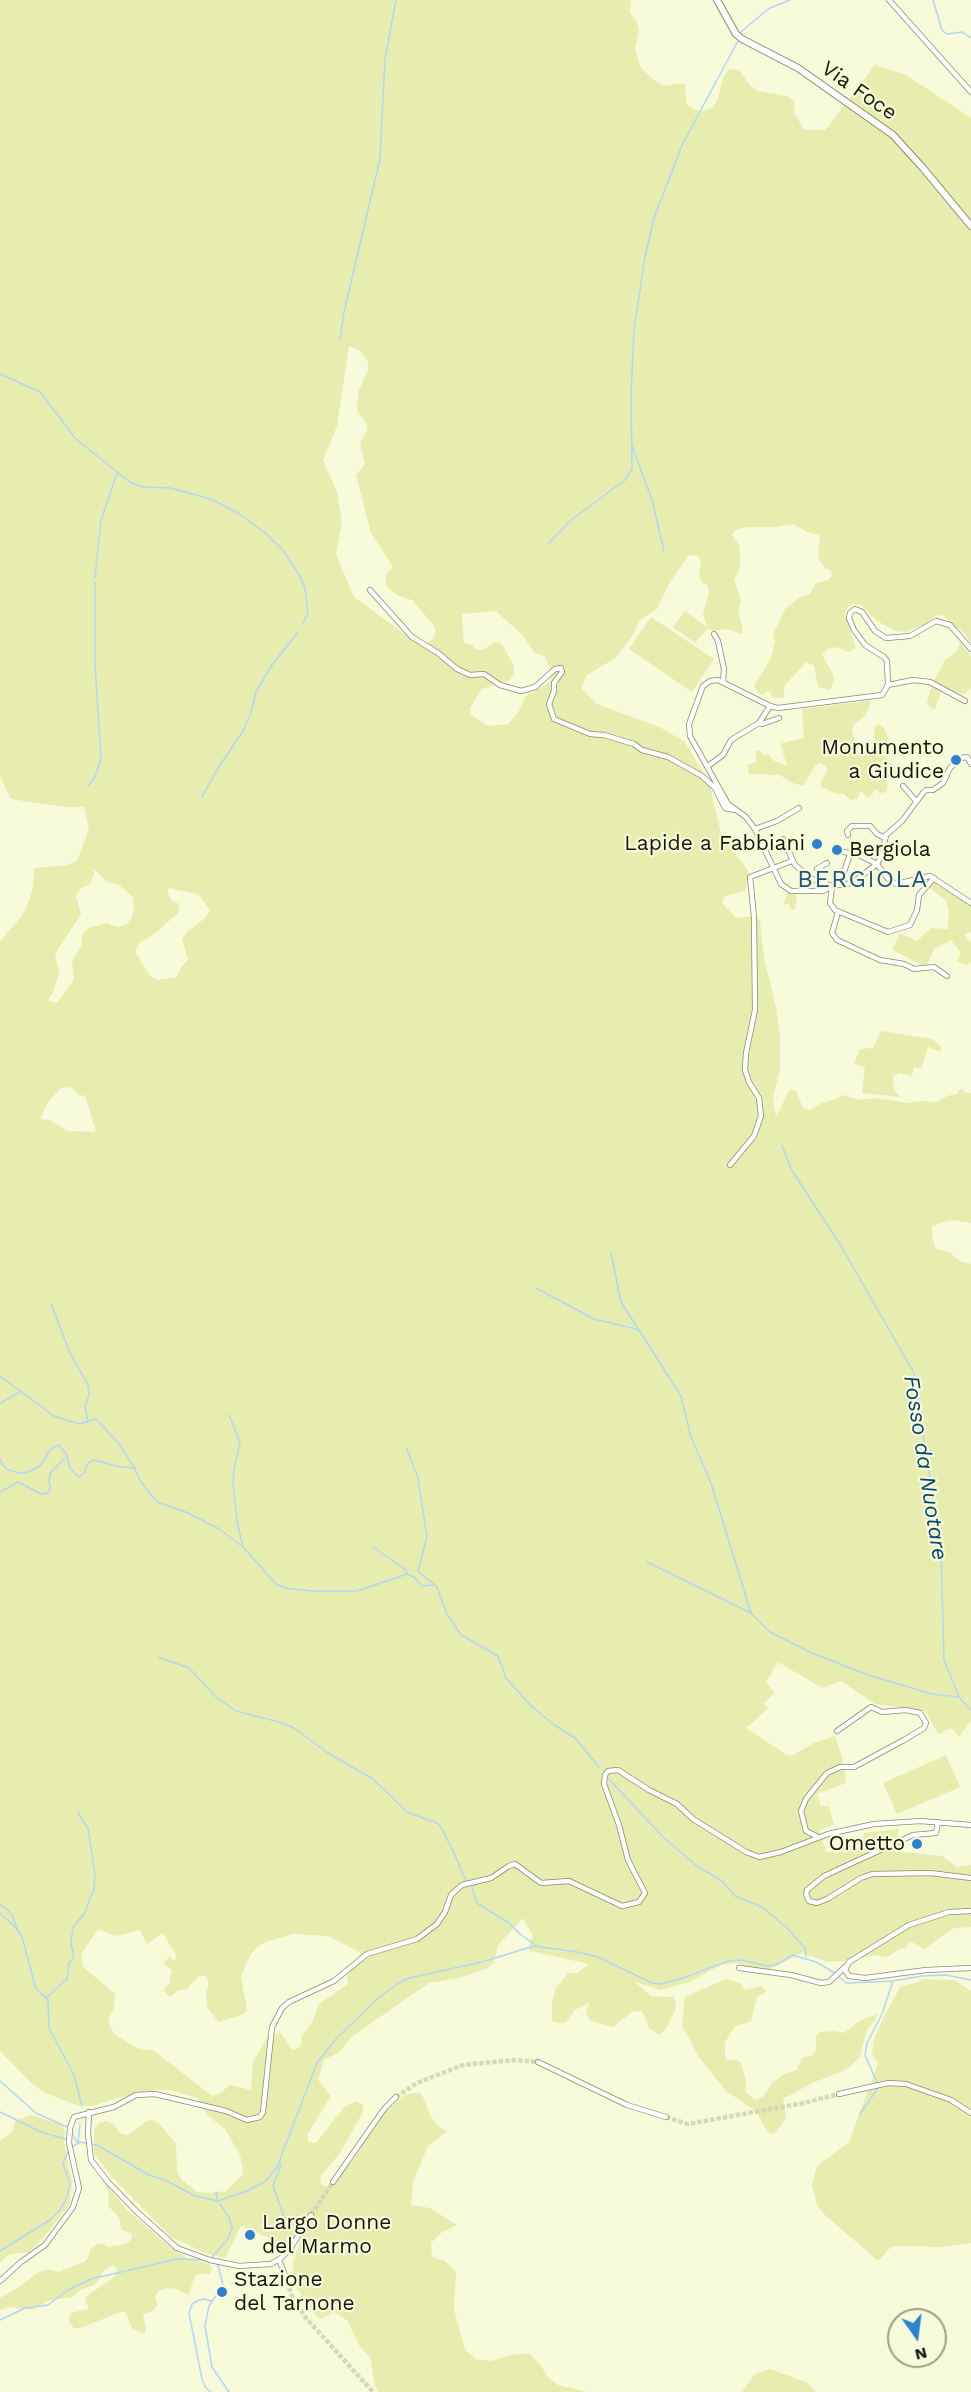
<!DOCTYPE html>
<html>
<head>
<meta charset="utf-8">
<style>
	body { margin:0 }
	#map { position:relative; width:971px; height:2392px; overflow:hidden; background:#f7fbd9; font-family:"Work Sans",sans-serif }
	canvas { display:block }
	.north { position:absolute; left:887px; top:2308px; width:60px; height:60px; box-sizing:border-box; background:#f7fbd9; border:2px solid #9d9f86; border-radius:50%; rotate:166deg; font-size:16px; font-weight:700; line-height:24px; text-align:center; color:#15160a }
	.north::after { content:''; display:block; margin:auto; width:21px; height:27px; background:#2b82d0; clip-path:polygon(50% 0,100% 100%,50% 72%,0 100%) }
</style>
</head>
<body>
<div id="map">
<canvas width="971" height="2392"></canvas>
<div class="north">N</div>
</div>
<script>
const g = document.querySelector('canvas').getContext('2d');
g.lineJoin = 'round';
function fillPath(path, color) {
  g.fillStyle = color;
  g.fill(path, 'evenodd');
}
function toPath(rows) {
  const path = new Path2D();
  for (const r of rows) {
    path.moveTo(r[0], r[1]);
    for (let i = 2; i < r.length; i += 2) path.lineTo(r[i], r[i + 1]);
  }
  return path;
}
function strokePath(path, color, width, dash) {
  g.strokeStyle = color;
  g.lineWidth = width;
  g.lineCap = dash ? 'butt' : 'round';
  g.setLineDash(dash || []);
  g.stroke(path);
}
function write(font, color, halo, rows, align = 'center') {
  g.font = font + ' "Work Sans",sans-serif';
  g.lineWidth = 4.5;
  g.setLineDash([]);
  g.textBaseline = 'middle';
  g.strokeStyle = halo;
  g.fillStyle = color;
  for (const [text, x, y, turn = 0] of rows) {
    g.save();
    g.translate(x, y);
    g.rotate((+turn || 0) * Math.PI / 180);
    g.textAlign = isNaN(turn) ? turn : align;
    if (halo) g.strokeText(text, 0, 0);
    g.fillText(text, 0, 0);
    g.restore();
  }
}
fillPath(toPath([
	[0,0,631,0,630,13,636,20,639,29,635,49,641,68,655,81,665,86,685,83,686,103,693,109,703,111,712,108,718,99,723,78,729,69,739,70,750,85,758,91,787,96,795,102,794,112,804,130,825,130,875,65,906,75,971,118,971,643,965,634,942,615,935,616,924,625,904,632,896,631,877,621,861,605,853,604,847,608,845,615,856,648,849,652,835,647,827,649,822,655,833,674,834,680,830,690,818,687,814,666,806,662,785,685,783,698,772,698,770,691,765,692,765,695,759,694,754,686,771,658,775,641,773,635,785,609,799,598,810,594,816,583,828,580,832,576,831,570,825,568,819,559,818,553,820,541,819,535,807,532,793,524,776,527,747,527,735,530,732,535,739,544,740,550,740,568,734,579,741,601,738,613,742,625,742,635,728,629,713,631,708,628,695,643,673,627,685,611,707,627,703,614,709,593,708,586,701,582,699,575,701,560,696,555,688,556,670,582,657,609,639,621,633,635,615,658,587,675,581,688,597,704,659,727,684,741,709,782,722,838,748,870,749,877,745,891,725,896,722,903,736,918,756,916,760,921,764,958,776,1007,780,1037,780,1068,773,1099,776,1117,790,1089,796,1091,803,1108,810,1110,822,1103,836,1099,842,1095,861,1100,875,1098,909,1103,920,1101,938,1102,947,1096,957,1094,961,1088,966,1093,971,1093,971,1223,953,1220,942,1222,932,1227,932,1236,936,1249,949,1252,960,1261,971,1264,971,1720,959,1737,951,1728,938,1734,925,1711,875,1704,841,1681,822,1688,778,1662,766,1682,775,1693,763,1704,769,1708,746,1728,787,1755,793,1755,814,1743,835,1736,843,1761,846,1783,817,1794,821,1806,829,1806,834,1825,820,1830,826,1852,861,1850,864,1833,899,1829,895,1851,942,1856,957,1867,971,1865,971,1927,954,1928,924,1949,912,1942,909,1943,905,1948,897,1950,890,1956,882,1957,875,1955,854,1960,828,1962,802,1953,768,1970,749,1968,736,1963,721,1965,689,1982,661,1990,635,1982,651,1996,674,1997,676,2008,666,2029,659,2035,649,2028,644,2014,641,2011,632,2012,613,2027,590,2021,586,2011,590,2002,575,2010,566,2022,557,2023,552,2021,552,2002,556,1988,568,1973,577,1973,589,1964,530,1951,528,1947,533,1936,523,1918,498,1945,494,1963,486,1969,458,1978,429,1983,374,2021,351,2038,339,2052,324,2060,318,2080,331,2096,307,2135,309,2142,316,2143,344,2107,357,2101,363,2105,363,2112,340,2153,321,2176,320,2183,326,2187,332,2184,355,2158,369,2132,383,2114,405,2095,419,2092,423,2097,431,2117,439,2127,447,2131,428,2146,413,2182,411,2205,430,2208,457,2225,442,2232,431,2243,432,2257,445,2261,456,2272,454,2309,465,2350,476,2359,490,2361,517,2354,530,2354,540,2364,547,2376,558,2385,587,2392,378,2392,375,2386,370,2357,360,2347,347,2320,334,2312,322,2319,315,2315,294,2284,293,2263,302,2235,302,2227,299,2227,286,2245,241,2226,225,2258,208,2254,171,2237,110,2175,94,2153,94,2130,99,2123,106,2121,113,2124,121,2134,128,2135,145,2122,152,2120,158,2122,176,2144,177,2172,181,2179,197,2192,211,2193,226,2191,242,2176,243,2169,240,2155,225,2129,207,2115,198,2098,169,2090,154,2090,125,2096,92,2106,76,2105,46,2093,33,2085,0,2051,0,941,21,917,28,904,33,888,34,868,67,865,77,861,89,829,84,807,64,807,11,799,0,777],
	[349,346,361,351,368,362,368,370,359,390,357,405,358,412,367,423,367,430,360,443,365,464,356,475,371,533,393,567,386,574,386,586,398,596,412,600,432,623,436,631,432,639,423,647,354,597,336,555,342,522,337,492,323,460,337,426],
	[496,611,523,636,534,652,545,657,553,675,548,683,525,697,519,711,508,724,488,726,471,715,470,708,482,689,510,680,514,674,514,666,502,644,495,642,483,650,476,650,471,644,464,643,462,617,462,614],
	[93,868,107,882,118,884,133,897,134,907,132,918,126,925,117,927,107,923,88,928,82,935,82,945,72,961,74,980,57,1003,52,1002,48,1000,53,992,59,973,55,954,81,914,76,896,81,888,90,884,94,875],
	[167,888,198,894,210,910,204,919,188,931,182,939,188,960,181,967,177,977,158,980,150,976,135,952,139,943,157,932,178,913,179,904,170,899],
	[71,1087,80,1096,85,1095,96,1132,67,1131,50,1120,40,1119,48,1102,61,1088],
	[98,1929,115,1936,140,1930,147,1944,163,1933,177,1957,174,1961,170,1956,163,1964,171,1969,172,1973,169,1977,170,1983,163,1990,170,1997,177,1991,187,1989,199,1976,206,1976,209,1984,206,1994,207,2008,219,2022,244,2014,247,2010,241,1976,251,1954,258,1946,266,1942,293,1934,328,1936,369,1957,351,1970,347,1976,348,1984,319,2004,312,2022,301,2038,302,2042,298,2048,292,2050,281,2033,268,2036,253,2062,251,2090,230,2085,219,2094,212,2096,153,2050,139,2049,114,2034,108,2021,114,2007,115,1994,83,1967,81,1954],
	[651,617,714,659,692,692,629,649],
	[960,642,971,656,971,688,963,695,944,688,941,692,935,709,930,707,927,703,932,684,945,660,957,651],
	[872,700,865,716,854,724,852,730,858,751,863,753,876,751,874,728,879,724,884,728,890,743,883,755,901,772,886,781,888,787,886,792,880,793,876,789,869,798,860,791,857,799,851,800,844,794,835,793,821,787,821,782,826,774,827,768,821,762,815,766,803,786,790,782,780,775,749,774,747,765,756,762,756,751,759,750,763,755,768,754,774,761,787,766,781,746,782,743,804,738,802,709],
	[935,880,965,899,971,906,971,932,964,934,971,943,971,962,967,965,957,961,961,953,951,940,934,949,926,967,892,950,900,933,917,941,931,928,948,929,949,911,946,900,928,887],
	[787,893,797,895,795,909,792,910,789,904,783,905],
	[881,1031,932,1039,941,1046,940,1052,928,1047,921,1068,914,1067,912,1076,899,1073,893,1076,894,1090,901,1097,862,1093,865,1067,854,1064,860,1049,873,1048],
	[946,1755,960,1787,897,1814,883,1783],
	[726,1979,740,1983,745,1990,761,1986,766,1992,757,1997,751,2021,735,2026,725,2042,725,2056,727,2060,737,2060,741,2063,746,2081,745,2091,755,2100,764,2096,772,2083,783,2075,797,2070,802,2057,812,2056,816,2050,816,2036,820,2032,835,2031,844,2033,859,2021,878,2014,873,2023,867,2029,860,2057,846,2070,812,2083,783,2099,786,2118,775,2133,770,2134,767,2131,756,2111,726,2091,698,2056,682,2025,685,1997],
	[923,1979,954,1980,971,1991,971,2243,943,2247,892,2246,878,2261,825,2215,817,2205,812,2185,817,2166,849,2142,878,2063,872,2053,874,2039,884,2016,901,1986,916,1983],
	[32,2115,62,2125,65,2130,64,2142,72,2182,70,2204,44,2237,29,2252,10,2254,0,2262,0,2141,12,2132,16,2120],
	[104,2182,125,2208,165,2243,183,2256,209,2264,212,2269,210,2274,197,2274,192,2283,189,2295,176,2289,167,2288,158,2291,155,2296,157,2305,154,2310,143,2315,146,2329,144,2334,132,2329,127,2315,123,2311,80,2328,74,2328,69,2322,70,2313,88,2309,89,2306,85,2302,86,2297,115,2276,117,2270,114,2265,103,2271,96,2284,81,2290,72,2297,47,2301,34,2310,9,2307,0,2310,0,2298,18,2288,37,2273,49,2269,59,2272,84,2262,88,2258,90,2249,98,2244,103,2244,108,2247,126,2244,131,2240,132,2234,121,2229,119,2217,108,2206,109,2194],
	[770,2369,808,2383,816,2392,742,2392,755,2374]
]), '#e6edaf');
strokePath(toPath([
	[933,0,942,30,947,34,962,32,971,38],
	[741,32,768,9,790,0],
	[340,340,344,312,380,159,385,59,396,0],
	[0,374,40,392,76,439,131,483,143,487,170,488,211,499,238,513,264,532,283,550,300,576,305,588,308,612,303,624],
	[632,446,652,500,664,551],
	[549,543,570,521,625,480,632,469,631,394,634,330,645,257,654,218,682,145,738,41],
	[95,577,101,520,117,473],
	[88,786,95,777,101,759,95,665,95,582],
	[202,797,218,768,243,731,251,713,256,692,272,665,298,632],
	[782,1145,791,1169,841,1246,914,1373,941,1552,944,1660,959,1697,971,1710],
	[611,1253,621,1302,681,1396,691,1437,711,1483,751,1613,770,1632,812,1653,868,1675,932,1694,959,1697],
	[536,1288,594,1319,640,1330],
	[51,1304,70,1353,88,1385,89,1395,85,1406,88,1422],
	[0,1376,54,1416,79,1424,96,1419,119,1444,133,1465,141,1482,157,1502,188,1513,219,1529,243,1547,276,1584,285,1588,311,1591,357,1591,407,1574],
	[0,1403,20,1392],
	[229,1415,240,1442,234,1470,233,1483,237,1521,243,1547],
	[407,1449,418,1478,427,1537,418,1571,437,1587,447,1614,461,1635,498,1656,506,1678,531,1706,553,1724,575,1738,599,1767],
	[0,1458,2,1464,8,1470,20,1473,28,1472,40,1466,50,1450,58,1445,66,1453,70,1468,79,1477,84,1473,88,1463,94,1460,116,1466,133,1468],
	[0,1492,18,1482,41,1494,48,1493,50,1488,49,1479,51,1472,65,1458],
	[373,1547,406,1570,407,1574,414,1577,422,1586,433,1585],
	[647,1562,751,1613],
	[158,1657,189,1668,217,1698,236,1711,279,1722,294,1728,328,1753,373,1779,407,1812,437,1823,441,1827,454,1853,466,1881,470,1881,477,1903,509,1923,521,1935,537,1946],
	[608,1778,664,1838,697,1866,722,1881,735,1896,762,1907,786,1927,805,1948,806,1957],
	[0,1904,12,1914,17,1929],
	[0,1913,17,1929,22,1937,36,1989,48,2000,49,2028,74,2075,82,2106],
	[838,1976,846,1983,849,1983,893,1981,922,1976,946,1975,971,1980],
	[47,1997,67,1979,69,1963,74,1957,71,1943,73,1927,84,1914,94,1889,95,1874,88,1829,78,1812],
	[0,2081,36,2113,67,2127],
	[0,2112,41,2132,65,2139],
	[859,2115,879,2087,865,2055,867,2043,882,2014,893,1981],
	[73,2135,77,2142],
	[78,2142,80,2124],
	[91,2144,97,2145,149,2175,165,2180,195,2196,218,2201,247,2191,266,2181,277,2167,317,2063,335,2040,376,2000,397,1984,409,1978,482,1962,534,1946,577,1952,598,1957,652,1983,661,1984,683,1978,728,1961,741,1960,768,1966,778,1964,792,1955,816,1962,835,1973],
	[72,2147,80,2142,86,2143],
	[281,2164,273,2186,284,2217,299,2229,292,2240],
	[216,2192,217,2199],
	[0,2251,50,2220,60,2210,66,2200,70,2184,63,2163,69,2150],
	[212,2257,227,2240,232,2228,229,2217,220,2204],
	[215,2263,218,2265,223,2285,209,2306,205,2326,212,2367,229,2392],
	[211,2301,204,2299,199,2300,192,2304,189,2313,202,2379,205,2387,211,2392],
	[0,2320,25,2308,48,2305,68,2290,91,2279,177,2259,205,2260]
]), '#b3d5f8', 1.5);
strokePath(toPath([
	[396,2097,417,2083,463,2065,514,2060,538,2062],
	[666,2117,688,2124,804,2103,839,2094],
	[311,2215,333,2182],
	[285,2275,293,2299,306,2318,373,2392]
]), '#d5d9ba', 4.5, [4.5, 2]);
const minor = toPath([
	[889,0,971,92],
	[370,590,412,637,438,653,457,669,470,675,484,674,500,685,521,691,535,687,555,669,561,668,562,672,554,683,554,691,549,704,554,719,590,734,604,735,634,744,642,750,668,757,702,776,715,788,725,808,734,810],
	[714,634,718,641,724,669,723,682],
	[888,685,913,680,930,682,965,701],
	[759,723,762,724,779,718],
	[708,766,723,755,731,740,759,723,770,706],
	[903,786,916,801],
	[755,829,777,821,799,808],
	[848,835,847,831,852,826,870,826,877,834,885,838],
	[783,839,795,865,812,879,832,886,852,883,877,864,882,855,886,835,902,821,923,793,926,790,933,790,943,783,950,768,961,758,967,757,971,764],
	[837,851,857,854,877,864,889,880,896,884,930,876,971,903],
	[850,854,844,872,832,886,823,891,791,891,781,884,755,829,746,817,728,804,690,736,689,724,703,686,710,681,718,680,770,706,778,708,882,695,888,685,887,661,884,657,865,645,854,630,849,618,850,613,855,609,862,612,875,631,886,638,910,636,936,621,950,625,971,649],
	[817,869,827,863],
	[832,886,830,903,835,910,888,932,910,925,917,910,919,895,934,878],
	[838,912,832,933,837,940,880,960,904,964,914,969,934,967,947,976],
	[730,1165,754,1136,761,1116,759,1098,749,1082,745,1070,746,1053,755,1010,754,917,750,877,792,861],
	[938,1822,936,1833,913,1835,824,1876,807,1890,806,1894,809,1901,817,1903,827,1899,861,1878,872,1874,930,1873,971,1878],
	[818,1837,806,1831,801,1811,806,1799,827,1773,840,1767,854,1767,904,1740,924,1728,926,1723,920,1713,906,1710,882,1712,871,1707,837,1731],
	[971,1911,949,1912,909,1925,849,1962,845,1970,849,1976,865,1978,926,1970,971,1968],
	[739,1968,791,1975,821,1983,829,1982,845,1967],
	[538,2062,627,2105,666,2117],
	[839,2094,888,2083,906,2084,951,2100,971,2113],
	[89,2112,88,2133,91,2160,108,2182,137,2212,177,2248,210,2260,239,2266,271,2264,281,2258,290,2249,311,2215],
	[333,2182,384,2109,396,2097],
	[279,2260,285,2275],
	[0,2281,21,2262,45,2245,73,2207,79,2188,69,2143,70,2128,74,2117,114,2107,136,2095,155,2094,226,2111,247,2120,260,2117,263,2112,272,2027,282,2008,289,2002,334,1981,367,1954,417,1939,437,1924,445,1912,451,1895,462,1885,491,1878,509,1866,515,1864,541,1883,569,1881,622,1906,639,1902,645,1893,628,1860,619,1825,604,1784,605,1775,608,1771,618,1770,649,1790,677,1804,693,1819,746,1852,759,1857,781,1852,828,1834,874,1824,920,1821,971,1825]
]);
const major = toPath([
	[717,0,736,34,742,39,798,68,893,135,923,168,971,226]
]);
strokePath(minor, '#888c6c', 6);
strokePath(major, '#888c6c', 8);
strokePath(minor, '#fff', 4.5);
strokePath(major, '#fff', 6);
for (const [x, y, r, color] of [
	[956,760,6,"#2b82d0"],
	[817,844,6,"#2b82d0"],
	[837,850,6,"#2b82d0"],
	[917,1844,6,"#2b82d0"],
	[250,2235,6,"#2b82d0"],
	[222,2292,6,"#2b82d0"]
]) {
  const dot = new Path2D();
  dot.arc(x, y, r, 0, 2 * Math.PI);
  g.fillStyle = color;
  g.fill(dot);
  strokePath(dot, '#f7fbd9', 2);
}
write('21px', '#15160a', '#f7fbd9', [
	["Via Foce",859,91,35]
]);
write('21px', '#15160a', '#f7fbd9', [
	["Monumento",944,748],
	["a Giudice",944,772],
	["Lapide a Fabbiani",805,844],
	["Bergiola",849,850,"left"],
	["Ometto",905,1844],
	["Largo Donne",262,2223,"left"],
	["del Marmo",262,2247,"left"],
	["Stazione",234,2280,"left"],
	["del Tarnone",234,2304,"left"]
], 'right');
write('italic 22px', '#004376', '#f7fbd9', [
	["Fosso da Nuotare",925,1468,81]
]);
g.letterSpacing = '1.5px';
write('24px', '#1e5485', '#f7fbd9', [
	["BERGIOLA",863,880]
]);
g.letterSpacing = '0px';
</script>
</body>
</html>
